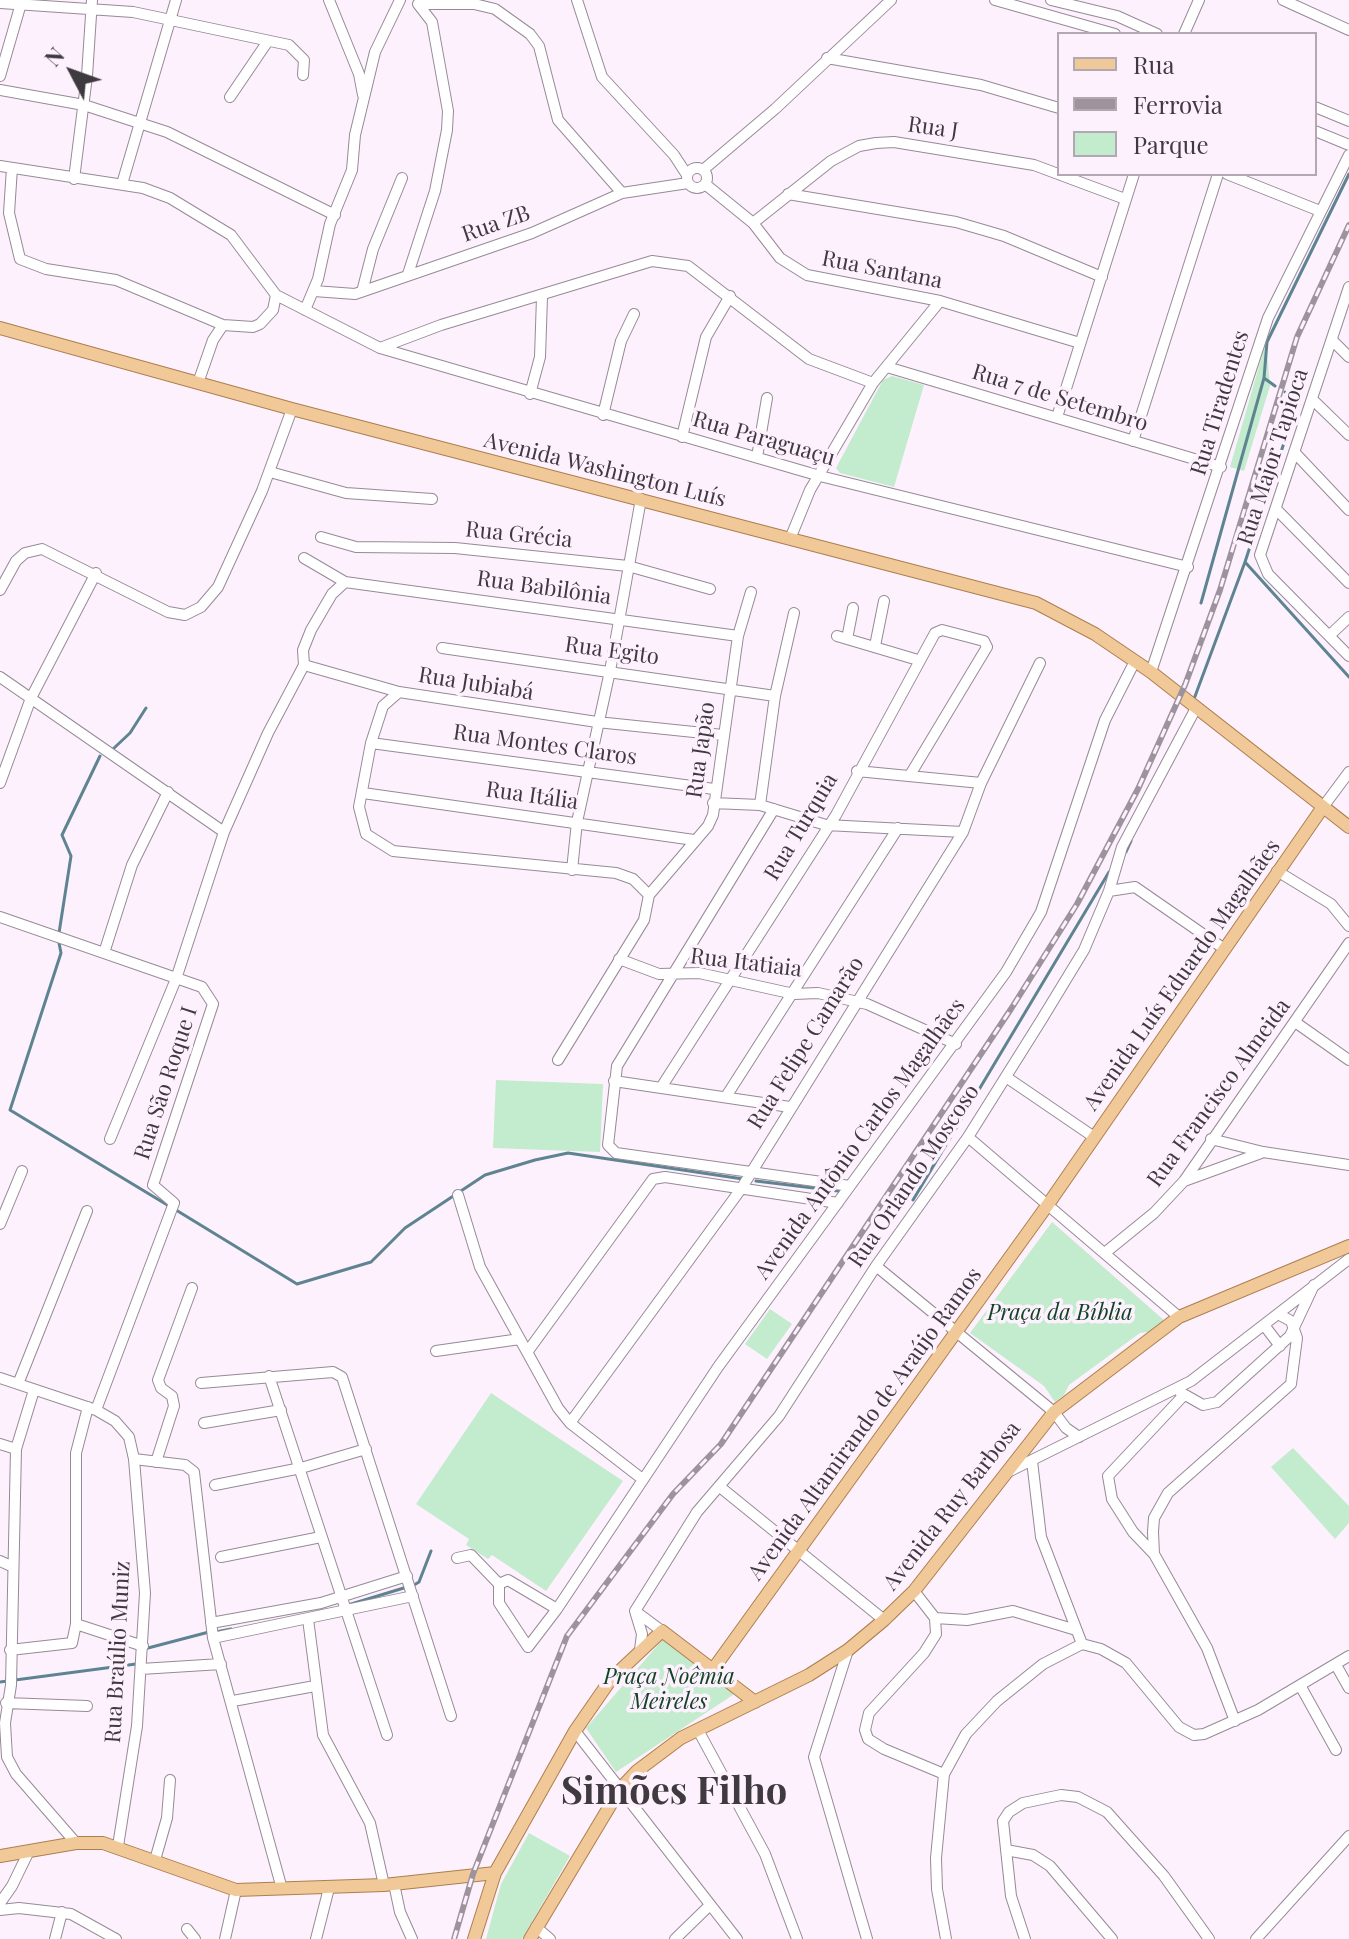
<!DOCTYPE html>
<html>
<head>
<meta charset="utf-8">
<style>
	body { margin:0 }
	#map { position:relative; width:1349px; height:1939px; overflow:hidden; background:#fef1fe; font-family:"Playfair Display",serif }
	canvas { display:block }
	.legend { position:absolute; left:1057px; top:32px; width:260px; height:144px; box-sizing:border-box; background:#fef1fe; border:2px solid #b2a8b2; margin:0; padding:10px 14px; list-style:none; font-size:24px; color:#3f3a3f }
	.legend li { display:flex; align-items:center; gap:16px; height:40px }
	.legend b { width:40px; border:2px solid #b2a8b2 }
	.north { position:absolute; left:32px; top:32px; width:80px; height:80px; -webkit-text-stroke:6px #fef1fe; paint-order:stroke; rotate:311deg; font-size:22px; font-weight:700; line-height:32px; text-align:center; color:#3f3a3f }
	.north::after { content:''; display:block; margin:auto; width:28px; height:36px; background:#3f3a3f; clip-path:polygon(50% 0,100% 100%,50% 72%,0 100%) }
</style>
</head>
<body>
<div id="map">
<canvas width="1349" height="1939"></canvas>
<ul class="legend">
<li><b style="height:10px;background:#f1c898"></b>Rua</li>
<li><b style="height:10px;background:#9c939c"></b>Ferrovia</li>
<li><b style="height:22px;background:#c3ebcd"></b>Parque</li>
</ul>
<div class="north">N</div>
</div>
<script>
const g = document.querySelector('canvas').getContext('2d');
g.lineJoin = 'round';
function fillPath(path, color) {
  g.fillStyle = color;
  g.fill(path, 'evenodd');
}
function toPath(rows) {
  const path = new Path2D();
  for (const r of rows) {
    if (r.length === 3) {
      path.moveTo(r[0] + r[2], r[1]);
      path.arc(r[0], r[1], r[2], 0, 2 * Math.PI);
      continue;
    }
    path.moveTo(r[0], r[1]);
    for (let i = 2; i < r.length; i += 2) path.lineTo(r[i], r[i + 1]);
  }
  return path;
}
function strokePath(path, color, width, dash) {
  g.strokeStyle = color;
  g.lineWidth = width;
  g.lineCap = dash ? 'butt' : 'round';
  g.setLineDash(dash || []);
  g.stroke(path);
}
function write(font, color, halo, rows, align = 'center') {
  g.font = font + ' "Playfair Display",serif';
  g.lineWidth = 7;
  g.setLineDash([]);
  g.textBaseline = 'middle';
  g.strokeStyle = halo;
  g.fillStyle = color;
  for (const [text, x, y, turn = 0] of rows) {
    g.save();
    g.translate(x, y);
    g.rotate((+turn || 0) * Math.PI / 180);
    g.textAlign = isNaN(turn) ? turn : align;
    if (halo) g.strokeText(text, 0, 0);
    g.fillText(text, 0, 0);
    g.restore();
  }
}
fillPath(toPath([
	[1266,342,1270,386,1244,471,1230,467],
	[892,376,924,385,894,487,840,473,836,468,883,380],
	[496,1080,603,1084,600,1152,493,1148],
	[1052,1222,1165,1321,1155,1331,1140,1333,1069,1385,1064,1395,1055,1402,1044,1386,970,1333],
	[770,1309,792,1324,767,1359,745,1344],
	[491,1393,623,1481,546,1591,492,1555,488,1559,466,1545,469,1539,416,1504],
	[1293,1448,1349,1506,1349,1523,1335,1539,1271,1467],
	[663,1639,736,1693,616,1772,586,1728],
	[529,1833,570,1856,522,1939,486,1939,501,1884]
]), '#c3ebcd');
strokePath(toPath([
	[1275,386,1264,378,1267,342,1349,174],
	[1245,562,1349,677],
	[1201,603,1264,378],
	[1194,699,1245,562,1298,400,1285,392],
	[113,749,130,733,146,708],
	[1126,852,1131,841],
	[59,933,71,856,62,835,100,756],
	[59,943,61,953,10,1110,169,1206],
	[756,1181,838,1191],
	[913,1200,1109,872],
	[176,1210,297,1284,371,1262,405,1228,485,1175,535,1160,568,1153,743,1179],
	[414,1585,419,1582,431,1551],
	[348,1605,407,1587],
	[216,1632,231,1629],
	[148,1648,209,1632],
	[0,1682,136,1664]
]), '#5e8491', 3);
const minor = toPath([
	[329,0,359,74,363,95],
	[577,0,602,77,674,155,687,175],
	[995,0,1115,34],
	[1051,0,1117,16,1157,34],
	[1283,0,1349,30],
	[0,3,133,12,289,45,304,60,303,75],
	[419,4,474,4,495,9,530,34,539,46,558,120,622,193],
	[1184,34,1199,0],
	[827,58,981,85,1059,108],
	[0,76,22,0],
	[0,90,84,105,167,132,335,215],
	[230,97,268,41],
	[1315,107,1349,121],
	[1315,131,1349,145],
	[0,166,143,188,170,198,231,235,276,295,380,348,820,476,1188,567],
	[697,178,10],
	[12,168,9,213,20,259,46,269,116,280,223,325,253,327,260,324,273,310,276,295],
	[703,170,775,109,891,0],
	[1227,174,1320,211],
	[74,179,87,76,92,0],
	[122,184,176,0],
	[705,184,753,223,780,258,807,275,940,301,1080,343],
	[788,194,956,222,1004,236,1102,277],
	[753,223,831,161,859,146,876,143,894,142,1034,165,1125,199],
	[408,274,435,191,447,130,448,111,432,22,418,4],
	[1349,287,1260,555,1268,574,1349,656],
	[363,288,373,249,402,178],
	[314,291,355,294,532,233,622,193,688,183],
	[305,310,318,279,330,224,352,170,355,135,375,52,400,0],
	[1332,340,1349,357],
	[380,348,441,325,652,261,688,266,809,359,873,383],
	[887,367,1221,467],
	[198,383,213,340,223,325],
	[530,394,540,357,542,297],
	[1312,399,1349,435],
	[603,415,621,341,634,314],
	[1057,417,1134,174],
	[682,437,706,337,730,296],
	[1133,441,1218,174],
	[1295,453,1349,510],
	[757,457,767,398],
	[270,472,346,493,432,499],
	[1276,509,1349,583],
	[321,537,356,547,455,548,628,566,710,589],
	[790,539,810,490,873,383,940,301],
	[304,558,345,582,738,636],
	[0,590,16,561,25,553,42,549,168,612,185,615,201,607,218,587,262,491,292,409],
	[1330,635,1349,617],
	[837,636,918,660],
	[847,639,853,608],
	[875,646,884,601],
	[442,648,775,696],
	[304,665,399,692,597,722,723,735],
	[304,665,303,650,311,630,332,594,345,582],
	[1151,672,1268,318,1349,155],
	[0,677,224,832],
	[399,692,383,706,371,743,359,807,366,834,393,851,616,873,633,879,649,895],
	[371,743,714,789],
	[857,771,981,783],
	[0,783,31,698,96,573],
	[363,793,694,840],
	[713,803,760,805,826,825,963,832],
	[760,805,775,696,794,613],
	[1323,807,1349,772],
	[774,809,617,1066,608,1145,616,1153,850,1186],
	[572,870,577,822,610,671,641,499],
	[1277,871,1331,904,1349,926],
	[1109,891,1135,887,1223,948],
	[0,917,202,987,213,1004,153,1185,174,1203,96,1410],
	[104,953,132,865,168,792],
	[619,959,659,974,699,973,794,994,818,993,867,1004,956,1044],
	[1295,1022,1349,1060],
	[558,1060,644,920,649,895,708,826,713,815,738,636,751,592],
	[1006,1077,1094,1137],
	[614,1081,790,1107],
	[662,1086,836,815,935,633,942,630,984,641,987,647,910,775],
	[727,1095,898,828],
	[968,1137,1179,1317],
	[110,1139,176,979,224,832,268,733,304,665],
	[1211,1139,1263,1152,1349,1165],
	[1184,1181,1261,1153],
	[458,1195,480,1267,558,1408,570,1423,641,1478],
	[0,1224,22,1171],
	[1106,1252,1154,1213,1184,1181,1349,943],
	[876,1266,1054,1412,1066,1428,1079,1437],
	[1264,1325,1280,1346],
	[436,1351,520,1339],
	[528,1351,653,1179,665,1177,838,1203],
	[269,1376,387,1735],
	[0,1378,96,1410,115,1421,129,1437,134,1459,145,1593,137,1726,118,1846],
	[201,1383,333,1372,342,1377,451,1716],
	[18,1384,87,1211],
	[34,1390,16,1449,11,1685,5,1723,7,1757,16,1774,76,1843],
	[1180,1392,1203,1405,1217,1402,1290,1336,1314,1285],
	[88,1407,76,1453,76,1624,143,1646],
	[204,1423,281,1410],
	[570,1423,741,1189,963,832,981,783,1040,663],
	[0,1444,16,1449],
	[134,1459,185,1465,194,1472,213,1638,282,1889],
	[1032,1461,1041,1537,1082,1644],
	[156,1462,174,1406,172,1396,161,1388,158,1380,192,1288],
	[1006,1473,1191,1381,1349,1259],
	[215,1485,301,1468,366,1449],
	[720,1487,884,1620],
	[1154,1554,1133,1532,1112,1499,1108,1476,1184,1395],
	[221,1557,321,1537],
	[457,1558,471,1555,499,1584],
	[0,1561,11,1566],
	[499,1584,499,1603,528,1647,557,1609,718,1367,1006,972,1041,912,1105,720,1135,661],
	[499,1584,508,1580,557,1609],
	[914,1591,935,1618,936,1634,924,1653,869,1713,865,1730,868,1739,884,1749,944,1774],
	[635,1611,697,1512,779,1416,876,1266,968,1137,1042,1019,1084,950,1109,891,1122,847,1196,708],
	[635,1611,642,1634,640,1650],
	[635,1611,662,1631],
	[935,1618,967,1620,1013,1611,1076,1630],
	[308,1619,323,1735,370,1823,384,1885],
	[211,1623,321,1603,407,1576],
	[213,1638,413,1596],
	[1082,1644,1101,1649,1126,1663,1179,1727,1194,1735,1204,1734,1258,1710,1349,1656],
	[10,1650,72,1643,76,1624],
	[848,1650,814,1757,867,1939],
	[1336,1665,1349,1688],
	[141,1669,221,1664],
	[1301,1687,1336,1750],
	[233,1701,315,1686],
	[6,1703,87,1706],
	[1235,1721,1207,1648,1154,1554,1153,1532,1154,1518,1168,1493,1291,1384,1297,1338,1291,1321,1278,1314],
	[698,1730,765,1854,797,1939],
	[575,1731,737,1939],
	[1006,1850,1033,1855,1050,1866,1112,1939],
	[155,1860,167,1818,170,1780],
	[394,1884,400,1912,412,1939],
	[0,1903,12,1886,29,1851],
	[0,1910,19,1908,71,1914,116,1939],
	[536,1927,550,1939],
	[187,1929,195,1939],
	[55,1939,62,1912],
	[225,1939,236,1890],
	[316,1939,329,1888],
	[675,1939,709,1906],
	[946,1939,937,1889,936,1858,944,1774,966,1734,997,1701,1043,1664,1082,1644],
	[1025,1939,1011,1896,1003,1821,1009,1812,1023,1803,1061,1795,1078,1797,1107,1812,1164,1876,1209,1939],
	[1256,1939,1349,1836]
]);
const major = toPath([
	[0,328,292,409,1036,603,1095,634,1151,672,1349,827],
	[714,1668,1049,1203,1323,807],
	[0,1856,76,1843,103,1843,236,1890,384,1885,495,1873],
	[474,1939,495,1873,575,1731,611,1679,662,1631,755,1702],
	[530,1939,620,1789,637,1771,681,1738,809,1675,848,1650,884,1620,914,1591,1054,1412,1179,1317,1349,1246]
]);
strokePath(minor, '#968a96', 12);
strokePath(major, '#ac7f4d', 14);
strokePath(minor, '#fff', 10);
strokePath(major, '#f1c898', 12);
const rail = toPath([
	[454,1939,473,1874,567,1636,673,1494,721,1444,1011,1009,1077,904,1138,789,1185,685,1220,590,1297,337,1349,225]
]);
strokePath(rail, '#9c939c', 6);
strokePath(rail, '#fef1fe', 3, [9]);
write('22px', '#3f3a3f', '#fef1fe', [
	["Rua J",933,128,8],
	["Rua ZB",496,224,-19],
	["Rua Santana",882,270,11],
	["Rua 7 de Setembro",1060,398,17],
	["Rua Tiradentes",1220,403,-73],
	["Rua Paraguaçu",764,439,16],
	["Rua Major Tapioca",1273,457,-72],
	["Avenida Washington Luís",605,470,14],
	["Rua Grécia",519,535,6],
	["Rua Babilônia",544,588,8],
	["Rua Egito",612,651,8],
	["Rua Jubiabá",476,684,9],
	["Rua Montes Claros",545,745,8],
	["Rua Japão",701,750,-82],
	["Rua Itália",532,796,8],
	["Rua Turquia",801,827,-59],
	["Rua Itatiaia",746,963,7],
	["Avenida Luís Eduardo Magalhães",1182,975,-55],
	["Rua Felipe Camarão",806,1043,-58],
	["Rua São Roque I",166,1083,-72],
	["Rua Francisco Almeida",1219,1093,-54],
	["Avenida Antônio Carlos Magalhães",860,1139,-54],
	["Rua Orlando Moscoso",914,1176,-56],
	["Avenida Altamirando de Araújo Ramos",865,1424,-54],
	["Avenida Ruy Barbosa",952,1506,-52],
	["Rua Braúlio Muniz",118,1652,-87]
]);
write('italic 22px', '#114324', '#fef1fe', [
	["Praça da Bíblia",1060,1313],
	["Praça Noêmia",669,1677],
	["Meireles",669,1702]
]);
write('bold 38px', '#3f3a3f', '#fef1fe', [
	["Simões Filho",674,1792]
]);
</script>
</body>
</html>
